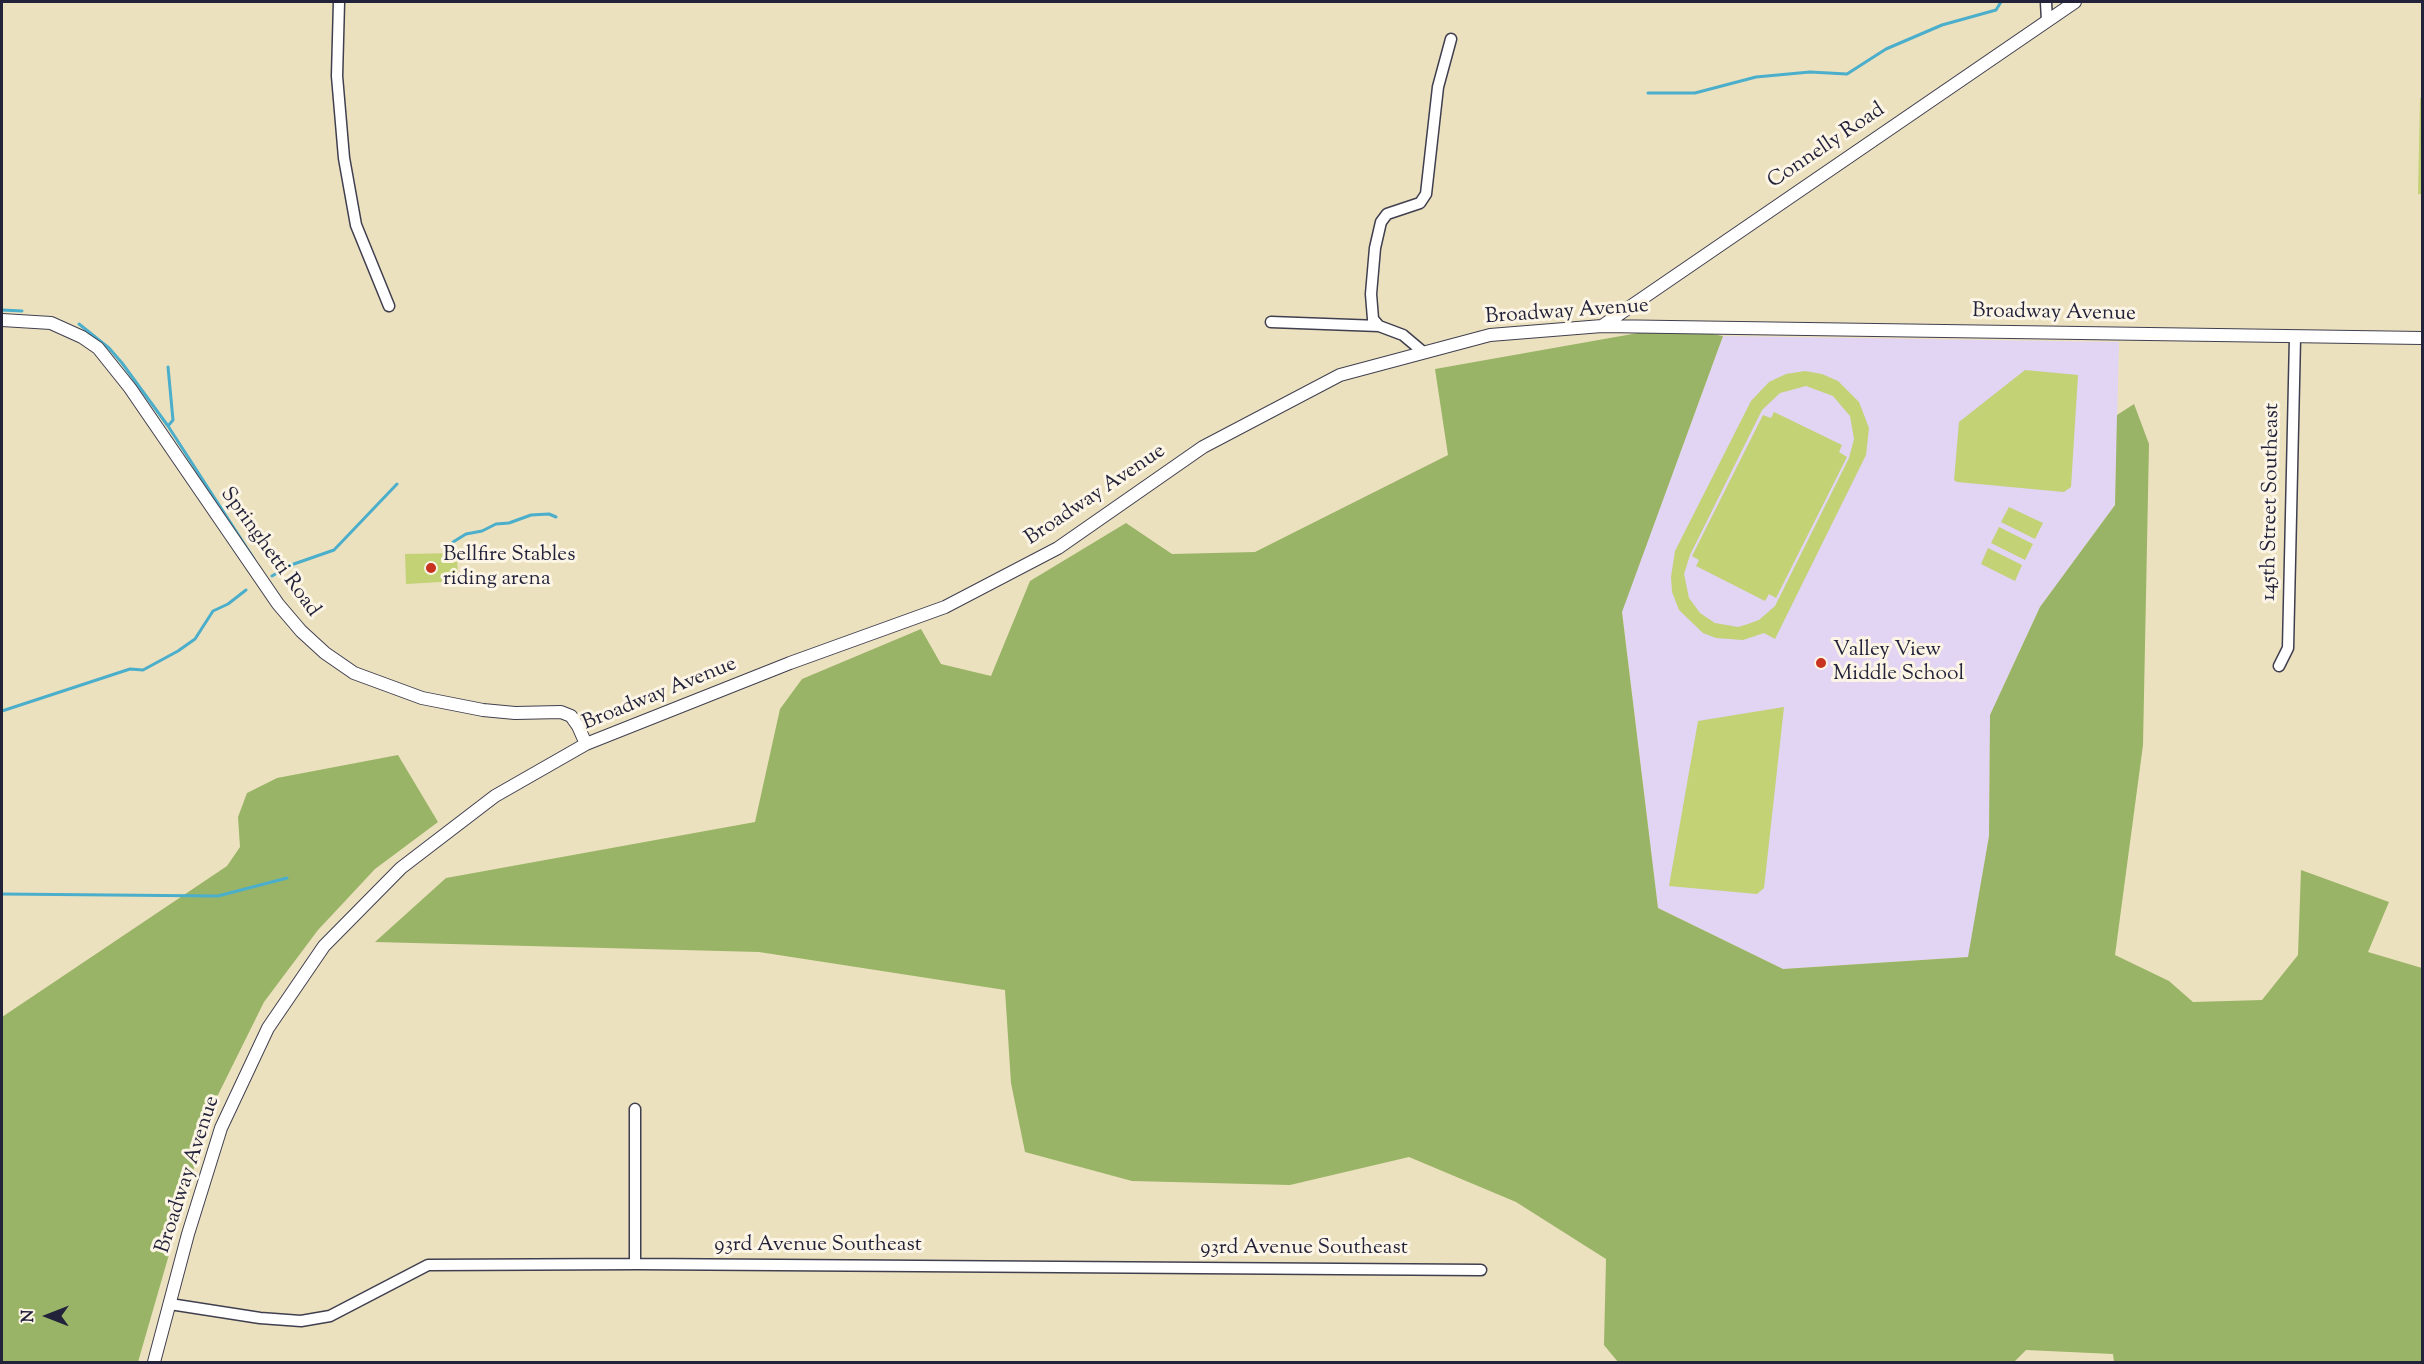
<!DOCTYPE html>
<html>
<head>
<meta charset="utf-8">
<style>
	body { margin:0 }
	#map { position:relative; width:2424px; height:1364px; overflow:hidden; background:#ece1bf; font-family:"Sorts Mill Goudy",serif }
	canvas { display:block }
	.frame { position:absolute; inset:0; border:3px solid #22223b; pointer-events:none }
	.north { position:absolute; left:18px; top:1286px; width:60px; height:60px; -webkit-text-stroke:4px #fcf5e5; paint-order:stroke; rotate:270deg; font-size:16px; font-weight:700; line-height:24px; text-align:center; color:#22223b }
	.north::after { content:''; display:block; margin:auto; width:21px; height:27px; background:#22223b; clip-path:polygon(50% 0,100% 100%,50% 72%,0 100%) }
</style>
</head>
<body>
<div id="map">
<canvas width="2424" height="1364"></canvas>
<div class="frame"></div>
<div class="north">N</div>
</div>
<script>
const g = document.querySelector('canvas').getContext('2d');
g.lineJoin = 'round';
function fillPath(path, color) {
  g.fillStyle = color;
  g.fill(path, 'evenodd');
}
function toPath(rows) {
  const path = new Path2D();
  for (const r of rows) {
    path.moveTo(r[0], r[1]);
    for (let i = 2; i < r.length; i += 2) path.lineTo(r[i], r[i + 1]);
  }
  return path;
}
function strokePath(path, color, width, dash) {
  g.strokeStyle = color;
  g.lineWidth = width;
  g.lineCap = dash ? 'butt' : 'round';
  g.setLineDash(dash || []);
  g.stroke(path);
}
function write(font, color, halo, rows, align = 'center') {
  g.font = font + ' "Sorts Mill Goudy",serif';
  g.lineWidth = 6;
  g.setLineDash([]);
  g.textBaseline = 'middle';
  g.strokeStyle = halo;
  g.fillStyle = color;
  for (const [text, x, y, turn = 0] of rows) {
    g.save();
    g.translate(x, y);
    g.rotate((+turn || 0) * Math.PI / 180);
    g.textAlign = isNaN(turn) ? turn : align;
    if (halo) g.strokeText(text, 0, 0);
    g.fillText(text, 0, 0);
    g.restore();
  }
}
fillPath(toPath([
	[1723,336,2119,342,2115,505,2040,607,1990,715,1989,836,1969,957,1783,969,1658,908,1622,611]
]), '#e2d4f3');
fillPath(toPath([
	[2420,98,2422,98,2422,194,2418,194],
	[2025,370,2078,375,2071,487,2064,492,1957,482,1954,480,1959,422],
	[1805,371,1822,374,1838,381,1859,402,1869,428,1866,455,1775,639,1764,633,1743,640,1716,638,1703,633,1679,610,1672,592,1671,577,1675,551,1751,401,1769,382,1786,374],
	[1806,386,1833,396,1850,416,1854,439,1849,458,1775,606,1759,620,1748,624,1738,627,1715,623,1700,613,1689,598,1684,574,1690,555,1762,410,1780,393],
	[1774,412,1842,445,1839,452,1847,457,1776,598,1769,594,1765,601,1696,566,1699,560,1692,556,1763,415,1771,418],
	[2009,507,2043,523,2035,539,2001,522],
	[1999,527,2033,544,2025,560,1991,543],
	[1988,548,2022,565,2015,581,1981,564],
	[457,553,458,581,406,584,405,554],
	[1784,707,1764,888,1757,894,1669,886,1698,721]
]), '#c2d274');
fillPath(toPath([
	[1672,327,1723,336,1622,612,1658,908,1783,969,1968,957,1989,836,1990,715,2040,607,2115,505,2117,415,2134,404,2149,444,2143,745,2115,955,2169,981,2193,1002,2262,1000,2298,955,2301,870,2389,902,2368,952,2422,968,2422,1362,2114,1362,2113,1354,2026,1350,2014,1362,1618,1362,1604,1345,1606,1259,1516,1202,1409,1157,1290,1185,1132,1181,1025,1152,1011,1083,1005,990,759,952,375,942,446,878,755,822,780,709,802,679,921,629,941,664,991,676,1030,581,1126,523,1172,554,1255,552,1448,455,1435,369],
	[398,755,438,822,375,869,318,930,264,1002,211,1109,138,1362,2,1362,2,1017,227,866,240,847,238,817,247,793,277,778]
]), '#99b466');
strokePath(toPath([
	[1648,93,1695,93,1756,77,1810,72,1847,74,1886,49,1942,25,1996,10,2001,2],
	[2,310,22,311],
	[79,324,109,348,122,363,168,426,254,559],
	[168,367,173,420,168,426],
	[452,545,453,542,466,534,482,531,496,524,509,523,531,515,549,514,556,517],
	[272,576,291,565,334,550,397,484],
	[2,711,130,669,143,670,178,651,195,639,213,611,228,604,246,590],
	[2,894,218,896,287,878]
]), '#4baecb', 3);
const minor = toPath([
	[339,2,337,76,344,158,356,225,389,306],
	[2046,2,2047,21],
	[1271,322,1379,326],
	[1422,351,1403,335,1379,326,1373,319,1371,294,1375,248,1381,222,1387,214,1420,203,1426,194,1438,87,1451,39],
	[2279,666,2288,648,2295,338],
	[635,1264,635,1109],
	[170,1304,260,1318,301,1321,330,1316,428,1265,638,1264,1481,1270]
]);
const tertiary = toPath([
	[2,320,51,323,82,337,98,348,130,388,278,604,301,631,325,653,354,673,422,698,483,710,515,713,561,712,571,716,578,726,586,744],
	[1602,326,2075,2],
	[154,1362,188,1234,221,1128,268,1028,324,946,401,868,495,796,586,744,790,663,945,607,1058,548,1203,447,1340,375,1490,335,1602,326,2422,338]
]);
strokePath(minor, '#403f4f', 13);
strokePath(tertiary, '#403f4f', 14);
strokePath(minor, '#fff', 10);
strokePath(tertiary, '#fff', 12);
for (const [x, y, r, color] of [
	[431,568,6,"#c8321e"],
	[1821,663,6,"#c8321e"]
]) {
  const dot = new Path2D();
  dot.arc(x, y, r, 0, 2 * Math.PI);
  g.fillStyle = color;
  g.fill(dot);
  strokePath(dot, '#fcf5e5', 2);
}
write('21px', '#22223b', '#fcf5e5', [
	["Connelly Road",1827,147,-34],
	["Broadway Avenue",1567,313,-4],
	["Broadway Avenue",2054,314,1],
	["Broadway Avenue",1096,496,-34],
	["145th Street Southeast",2272,502,-89],
	["Springhetti Road",269,553,54],
	["Broadway Avenue",660,695,-22],
	["Broadway Avenue",189,1175,-72],
	["93rd Avenue Southeast",818,1246],
	["93rd Avenue Southeast",1304,1249]
]);
write('21px', '#22223b', '#fcf5e5', [
	["Bellfire Stables",443,556],
	["riding arena",443,580],
	["Valley View",1833,651],
	["Middle School",1833,675]
], 'left');
</script>
</body>
</html>
